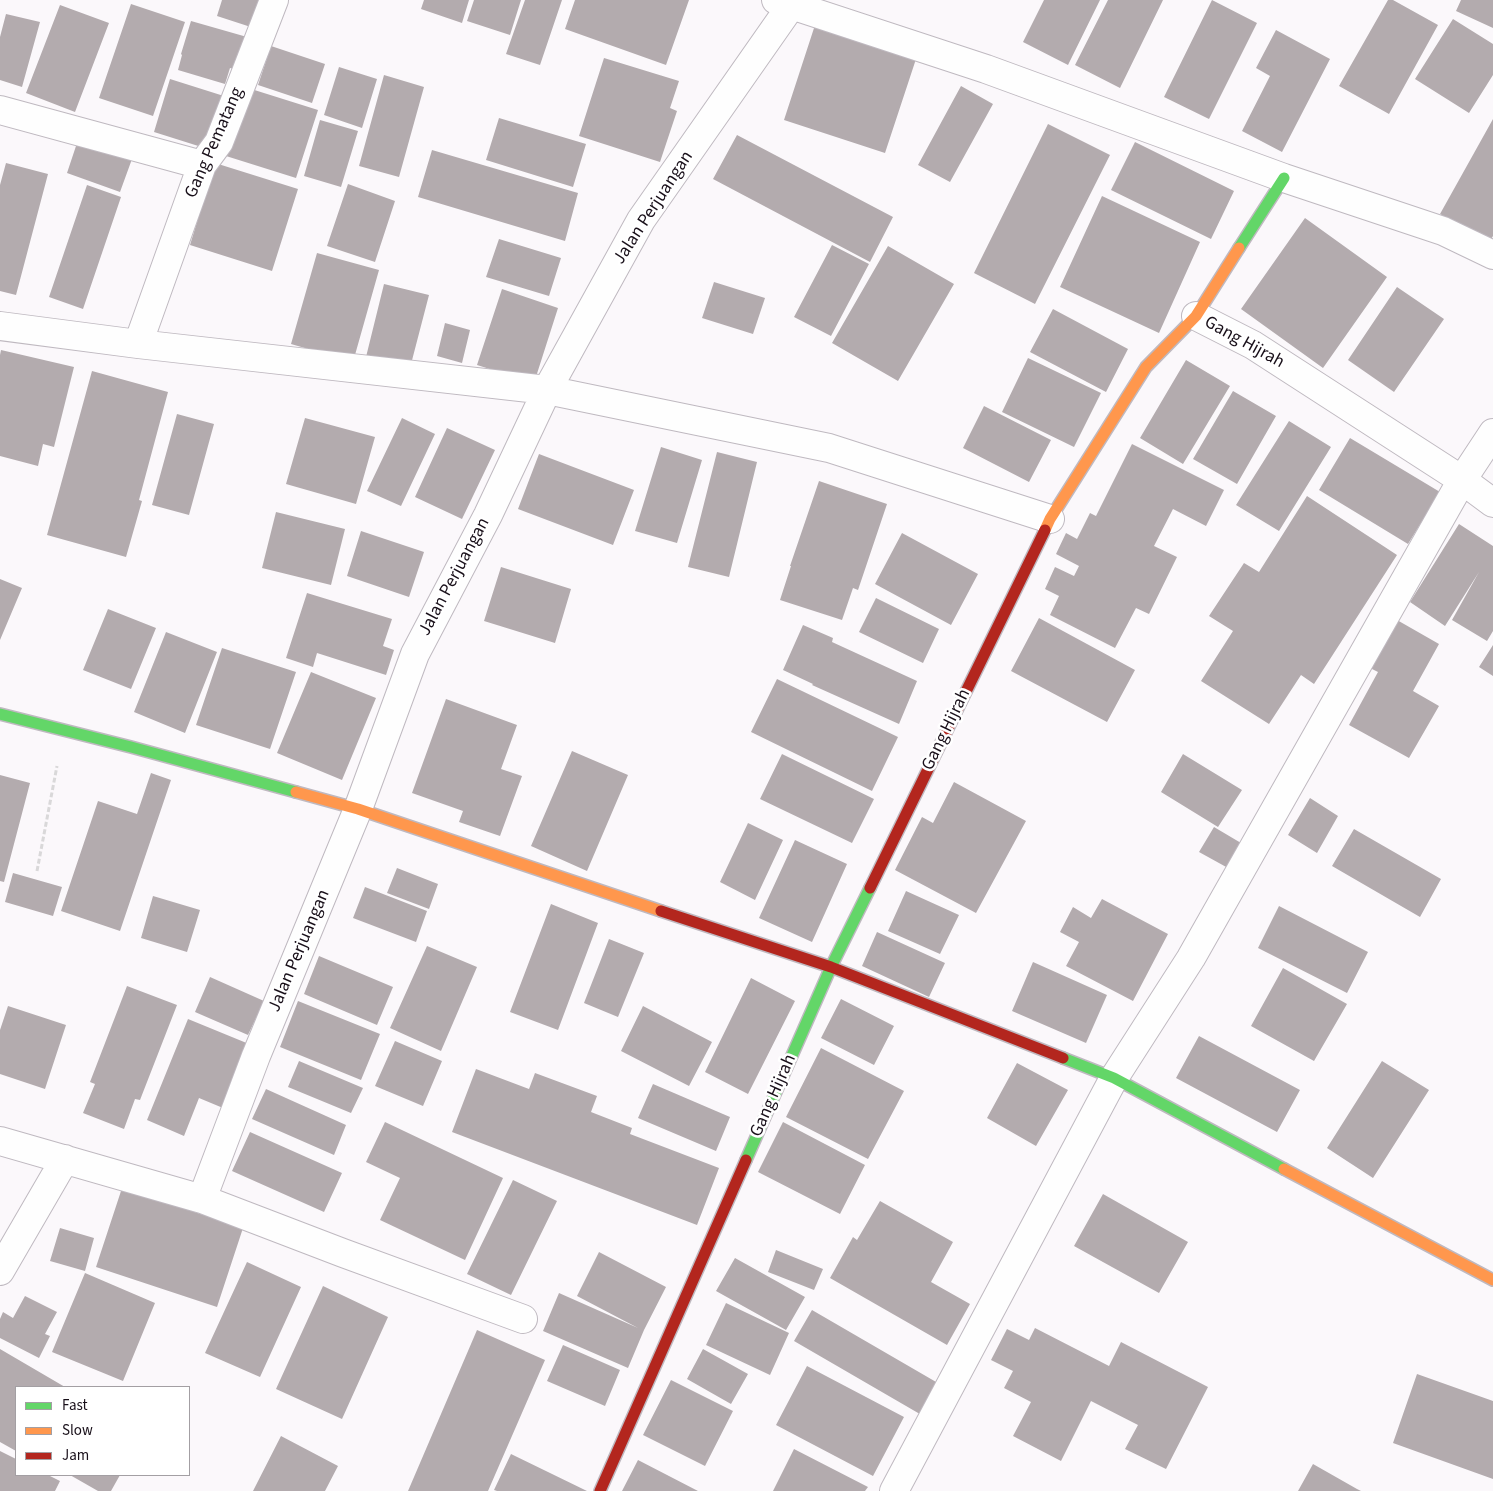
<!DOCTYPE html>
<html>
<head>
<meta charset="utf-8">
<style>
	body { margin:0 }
	#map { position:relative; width:1493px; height:1491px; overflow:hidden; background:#fbf8fb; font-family:"Source Sans 3",sans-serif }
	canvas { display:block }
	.legend { position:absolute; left:15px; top:1386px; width:175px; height:90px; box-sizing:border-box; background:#fff; border:1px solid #a39fa3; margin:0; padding:6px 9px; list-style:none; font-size:15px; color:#180f19 }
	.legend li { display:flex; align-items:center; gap:10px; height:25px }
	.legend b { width:25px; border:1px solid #a39fa3 }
</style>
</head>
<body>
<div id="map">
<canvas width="1493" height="1491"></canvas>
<ul class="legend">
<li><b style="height:6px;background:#63d668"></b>Fast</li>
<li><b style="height:6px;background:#ff974d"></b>Slow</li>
<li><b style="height:6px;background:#b3261e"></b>Jam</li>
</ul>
</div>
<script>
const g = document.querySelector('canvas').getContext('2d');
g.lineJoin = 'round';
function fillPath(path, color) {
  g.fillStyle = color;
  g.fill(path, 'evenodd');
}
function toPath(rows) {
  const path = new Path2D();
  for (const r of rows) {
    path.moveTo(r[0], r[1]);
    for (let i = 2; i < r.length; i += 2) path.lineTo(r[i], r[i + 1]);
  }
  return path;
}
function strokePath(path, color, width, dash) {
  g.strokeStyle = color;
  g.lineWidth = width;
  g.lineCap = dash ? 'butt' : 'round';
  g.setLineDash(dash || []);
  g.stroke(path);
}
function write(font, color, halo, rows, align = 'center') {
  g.font = font + ' "Source Sans 3",sans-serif';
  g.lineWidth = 5;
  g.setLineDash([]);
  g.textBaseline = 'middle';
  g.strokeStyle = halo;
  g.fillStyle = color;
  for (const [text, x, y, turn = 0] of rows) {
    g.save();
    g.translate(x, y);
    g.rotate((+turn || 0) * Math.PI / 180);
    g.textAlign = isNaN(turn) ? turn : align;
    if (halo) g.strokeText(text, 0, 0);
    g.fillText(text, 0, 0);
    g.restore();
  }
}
fillPath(toPath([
	[222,0,270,0,260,30,217,16],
	[424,0,469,0,462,23,421,9],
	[474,0,521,0,510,35,467,21],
	[525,0,562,0,540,65,506,54],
	[575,0,689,0,666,65,565,29],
	[1044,0,1100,0,1068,65,1023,42],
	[1108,0,1163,0,1120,88,1075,65],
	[1212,0,1257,23,1209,119,1164,97],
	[1388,0,1393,0,1438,25,1389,114,1339,86],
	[1461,0,1493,0,1493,28,1456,11],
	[131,4,185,22,153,116,99,98],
	[60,5,109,23,75,112,26,93],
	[6,14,40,22,22,87,0,80,0,37],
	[1453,19,1493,44,1493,75,1469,113,1415,79],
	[191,21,247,37,237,70,230,68,225,84,178,70,182,55,181,54],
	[815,25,916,59,885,153,784,120],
	[1276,30,1330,59,1282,152,1242,131,1270,76,1256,68],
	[271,46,325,64,312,103,258,85],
	[604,58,679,81,670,108,677,111,660,162,579,136],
	[339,67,377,79,362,128,324,115],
	[384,75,424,87,399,177,359,166],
	[170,79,227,97,211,150,154,132],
	[961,86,993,104,950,182,918,165],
	[248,88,318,110,296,178,226,156],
	[499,118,586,144,573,187,486,160],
	[1493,119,1493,236,1489,243,1440,214],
	[320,120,358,131,341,187,304,176],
	[1048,124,1110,155,1035,304,974,273],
	[737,135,893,217,870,262,713,179],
	[78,140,132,159,120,192,67,173],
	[1135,142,1234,191,1211,239,1111,190],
	[432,150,578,193,565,241,418,197],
	[6,163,48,174,16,295,0,291,0,185],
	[215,163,298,189,272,271,190,245],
	[348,184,395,201,375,262,327,246],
	[87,185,121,197,83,309,49,297],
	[1102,196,1200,242,1159,333,1060,287],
	[1305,218,1387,277,1323,368,1241,309],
	[499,239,561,258,549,296,486,277],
	[832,245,869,264,831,336,794,317],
	[888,246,954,284,898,381,832,343],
	[317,253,379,270,353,362,291,344],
	[714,282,765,298,753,334,702,318],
	[384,284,429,295,410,368,366,357],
	[1397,287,1444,319,1394,392,1348,360],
	[502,289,558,308,534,383,477,365],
	[1053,309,1128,349,1106,392,1030,352],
	[445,323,470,330,462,363,437,356],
	[1,350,74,367,54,447,43,444,38,466,0,456,0,355],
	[1028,358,1101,393,1074,447,1002,412],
	[1186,360,1230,386,1183,464,1140,438],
	[92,371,168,392,139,500,142,501,126,557,47,535],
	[1233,391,1276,416,1237,484,1193,459],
	[984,406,1051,440,1029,482,963,448],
	[177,414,214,424,189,515,152,505],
	[305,418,375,437,356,504,286,484],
	[402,418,435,434,401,506,367,491],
	[1289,421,1331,447,1279,531,1236,505],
	[447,428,495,450,462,519,415,497],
	[1350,438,1440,492,1408,544,1319,490],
	[1132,444,1224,490,1206,526,1173,509,1154,546,1177,557,1149,614,1136,608,1115,648,1050,615,1059,596,1045,589,1055,567,1074,576,1079,566,1056,554,1066,533,1077,539,1090,513,1096,516],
	[661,447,702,460,677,543,635,531],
	[717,452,757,462,729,577,688,567],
	[539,454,634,490,613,545,518,509],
	[819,481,887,504,858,590,853,588,842,620,780,600,791,566,790,566],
	[1307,496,1397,555,1314,684,1301,675,1269,724,1201,681,1233,631,1209,616,1244,563,1259,572],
	[276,512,345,529,331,585,262,568],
	[1459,524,1493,546,1493,631,1487,641,1452,620,1479,572,1445,626,1410,602],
	[361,531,424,552,409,597,347,576],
	[902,533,978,574,951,625,875,584],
	[501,567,571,589,555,643,484,621],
	[0,579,22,588,0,640],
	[307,593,392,619,383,646,394,650,386,675,317,653,313,667,286,658],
	[876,598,939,629,923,663,859,632],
	[108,609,156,628,131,689,83,670],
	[1039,618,1135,670,1107,722,1011,671],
	[1397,620,1439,644,1413,691,1439,706,1409,758,1349,725,1378,672,1370,668],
	[803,625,833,638,832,642,917,681,899,724,812,685,813,684,783,670],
	[166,632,217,652,185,733,134,712],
	[1493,645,1493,676,1479,667],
	[222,648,296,672,270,749,196,725],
	[311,672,376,698,342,780,277,753],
	[777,679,898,737,872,791,751,732],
	[446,699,517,725,501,769,522,776,500,836,459,822,463,811,412,793],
	[572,751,628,775,587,871,531,846],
	[782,754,874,799,852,843,760,799],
	[1183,754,1242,790,1218,827,1161,792],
	[151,773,171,780,120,931,61,911,98,801,137,814],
	[0,775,30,783,4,882,0,881],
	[954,782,1026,821,976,913,895,870,922,817,933,823],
	[1310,798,1338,816,1317,853,1288,835],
	[748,823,783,840,755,900,720,882],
	[1214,827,1241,843,1228,868,1199,852],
	[1354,829,1441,879,1420,917,1332,866],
	[795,840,847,864,812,942,759,918],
	[397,868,438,884,429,909,387,893],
	[13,873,62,887,53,916,5,902],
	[365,887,427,911,416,942,353,918],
	[906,891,959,915,940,954,888,931],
	[153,896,200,910,187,952,141,938],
	[1102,899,1168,934,1133,1001,1066,966,1079,942,1060,932,1073,907,1091,918],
	[551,904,598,923,558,1030,510,1012],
	[1279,906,1368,952,1347,993,1258,948],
	[877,932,945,963,929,997,862,966],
	[609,939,644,953,618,1017,584,1003],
	[427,946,477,967,441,1051,390,1028],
	[319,956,393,987,377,1025,304,994],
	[1033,962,1107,995,1086,1043,1012,1011],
	[1283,968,1347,1004,1314,1061,1251,1026],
	[210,977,264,1001,248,1035,195,1012],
	[751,978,795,1001,748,1094,705,1072],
	[127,986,177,1005,140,1100,135,1099,124,1129,83,1113,95,1084,90,1082],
	[841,999,894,1026,874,1065,821,1038],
	[298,1001,380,1034,361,1080,280,1047],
	[8,1006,66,1025,45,1089,0,1074,0,1030],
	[643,1006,712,1042,689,1086,621,1051],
	[188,1019,249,1044,223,1108,199,1098,184,1136,147,1120],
	[1199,1036,1300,1090,1277,1132,1176,1078],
	[395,1041,442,1061,423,1106,375,1086],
	[821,1048,904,1091,868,1159,786,1117],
	[299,1061,363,1088,351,1113,288,1087],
	[1382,1061,1429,1090,1373,1178,1327,1148],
	[1017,1063,1068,1090,1036,1146,987,1118],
	[476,1069,529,1089,535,1073,597,1096,591,1112,632,1128,630,1134,719,1168,697,1225,452,1132],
	[653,1084,730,1117,716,1151,638,1118],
	[266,1089,346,1125,334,1155,252,1119],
	[385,1122,503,1178,465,1260,380,1220,400,1178,366,1162],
	[783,1122,865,1165,840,1214,758,1172],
	[250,1132,342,1173,324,1212,232,1171],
	[513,1180,557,1201,511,1295,467,1274],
	[122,1188,243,1228,217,1307,96,1267],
	[1103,1194,1188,1242,1159,1293,1074,1246],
	[880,1201,953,1242,931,1282,970,1304,947,1345,830,1278,853,1237,857,1240],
	[60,1228,94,1238,85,1271,50,1261],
	[776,1250,823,1269,814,1290,768,1272],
	[599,1252,666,1287,644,1330,628,1368,543,1331,559,1293,638,1328,577,1296],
	[735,1258,805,1297,786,1330,716,1291],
	[247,1262,301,1287,260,1377,205,1353],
	[85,1273,155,1303,123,1381,52,1352],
	[323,1286,388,1317,342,1419,276,1389],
	[25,1296,57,1312,45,1334,50,1336,39,1358,0,1338,0,1319,3,1312,13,1318],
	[726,1303,789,1333,770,1375,706,1345],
	[812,1310,943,1386,925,1417,794,1341],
	[1035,1328,1109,1366,1121,1342,1208,1387,1166,1469,1125,1449,1138,1425,1091,1401,1061,1461,1013,1436,1031,1402,1004,1388,1013,1371,991,1360,1007,1329,1029,1340],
	[477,1330,545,1360,488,1491,408,1491],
	[563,1345,620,1370,605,1406,547,1381],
	[0,1349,65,1387,16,1387,16,1451,0,1442],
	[703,1349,748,1374,731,1404,687,1379],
	[807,1366,904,1417,873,1476,776,1425],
	[1417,1374,1493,1401,1493,1479,1393,1443],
	[671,1380,733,1411,705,1466,643,1435],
	[281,1436,338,1466,325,1491,253,1491],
	[794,1449,868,1487,865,1491,773,1491],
	[0,1451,16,1459,16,1475,48,1475,60,1481,55,1491,0,1491],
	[511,1454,587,1491,497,1491,494,1490],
	[638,1460,698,1491,622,1491],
	[1313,1464,1357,1489,1361,1491,1298,1491],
	[70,1475,120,1475,111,1491,98,1491]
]), '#b3abae');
const street = toPath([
	[776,0,986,69,1284,178,1443,231,1493,255],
	[0,110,202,165],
	[1196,316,1253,345,1462,480,1493,503],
	[0,326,138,344,547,390,829,448,1050,519],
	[138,344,202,165,219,142,274,0],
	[0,1141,202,1199,343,1253,523,1319],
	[202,1199,256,1056,358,809,415,654,488,515,547,390,641,220,795,0],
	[0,1271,65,1159],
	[894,1491,1114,1078,1191,958,1462,480,1493,433]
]);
const fast = toPath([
	[1239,248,1284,178],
	[0,714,131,747,296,792],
	[1063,1058,1114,1078,1284,1169],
	[746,1160,831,967,870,888]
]);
const slow = toPath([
	[1045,530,1050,519,1146,367,1196,316,1239,248],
	[296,792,358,809,661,911],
	[1284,1169,1493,1280]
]);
const jam = toPath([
	[870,888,1045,530],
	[661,911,831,967,1063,1058],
	[600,1491,746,1160]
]);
strokePath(street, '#bfb9c0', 30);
strokePath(fast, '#bfb9c0', 14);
strokePath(slow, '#bfb9c0', 14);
strokePath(jam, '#bfb9c0', 14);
strokePath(toPath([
	[37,871,57,766]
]), '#d9d8d9', 3, [5, 2.5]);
strokePath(street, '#fefefe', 28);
strokePath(fast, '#63d668', 11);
strokePath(slow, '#ff974d', 11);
strokePath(jam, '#b3261e', 11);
write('18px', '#180f19', '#fff', [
	["Gang Pematang",215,143,-66],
	["Jalan Perjuangan",654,208,-57],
	["Gang Hijrah",1244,343,29],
	["Jalan Perjuangan",455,577,-62],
	["Gang Hijrah",947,730,-64],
	["Jalan Perjuangan",300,951,-67],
	["Gang Hijrah",774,1096,-66]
]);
</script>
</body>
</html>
